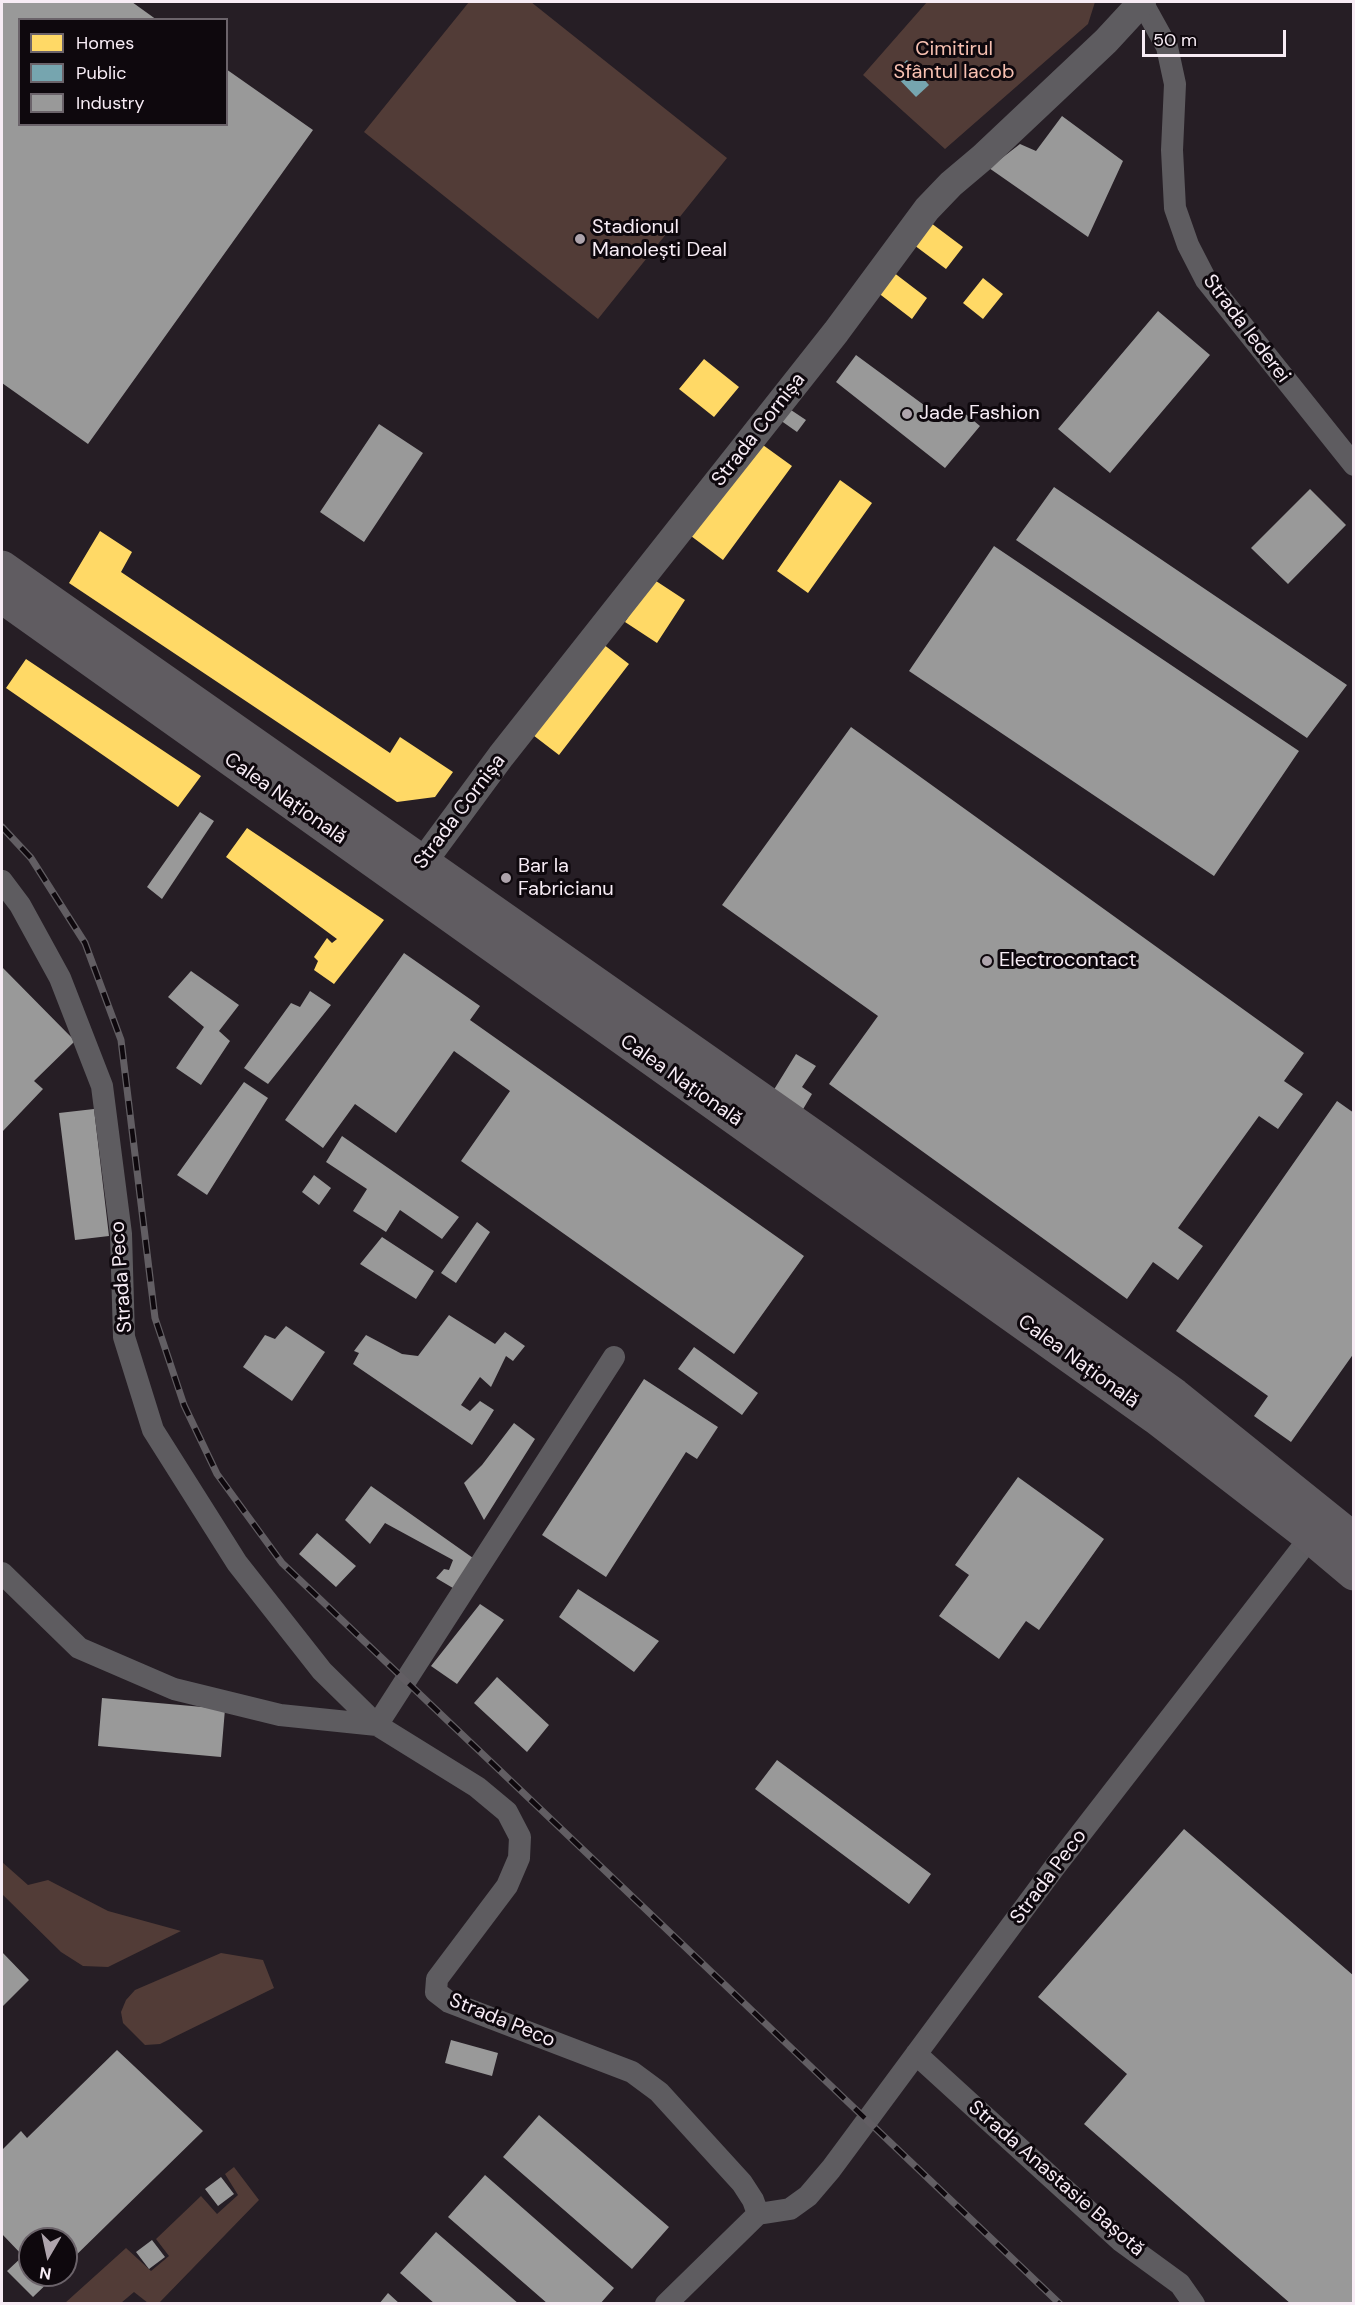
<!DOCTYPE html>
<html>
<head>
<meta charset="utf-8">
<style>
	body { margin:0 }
	#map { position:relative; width:1355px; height:2305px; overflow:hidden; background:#261e25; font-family:"DM Sans",sans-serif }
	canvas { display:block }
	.frame { position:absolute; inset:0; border:3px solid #f7ecf5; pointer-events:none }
	.legend { position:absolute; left:18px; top:18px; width:210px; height:108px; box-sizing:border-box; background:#0e080d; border:2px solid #6b636a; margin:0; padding:8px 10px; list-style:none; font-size:18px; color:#f7ecf5 }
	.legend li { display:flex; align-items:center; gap:12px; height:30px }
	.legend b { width:30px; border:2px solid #6b636a }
	.north { position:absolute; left:18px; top:2227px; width:60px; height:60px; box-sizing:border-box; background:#0e080d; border:2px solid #6b636a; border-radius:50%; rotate:189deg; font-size:16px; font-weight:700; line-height:24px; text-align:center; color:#f7ecf5 }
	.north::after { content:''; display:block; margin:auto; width:21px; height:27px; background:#aea4ac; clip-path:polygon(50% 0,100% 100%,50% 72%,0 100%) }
	.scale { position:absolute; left:1142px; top:30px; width:144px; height:27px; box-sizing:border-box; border:3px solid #f7ecf5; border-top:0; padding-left:8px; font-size:18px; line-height:21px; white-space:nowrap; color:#f7ecf5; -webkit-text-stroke:4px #0e080d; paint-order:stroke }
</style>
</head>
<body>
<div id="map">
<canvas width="1355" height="2305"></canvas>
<div class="frame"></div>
<ul class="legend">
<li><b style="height:16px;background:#ffd966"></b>Homes</li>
<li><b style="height:16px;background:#76a5af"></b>Public</li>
<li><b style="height:16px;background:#999"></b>Industry</li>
</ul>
<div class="north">N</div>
<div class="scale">50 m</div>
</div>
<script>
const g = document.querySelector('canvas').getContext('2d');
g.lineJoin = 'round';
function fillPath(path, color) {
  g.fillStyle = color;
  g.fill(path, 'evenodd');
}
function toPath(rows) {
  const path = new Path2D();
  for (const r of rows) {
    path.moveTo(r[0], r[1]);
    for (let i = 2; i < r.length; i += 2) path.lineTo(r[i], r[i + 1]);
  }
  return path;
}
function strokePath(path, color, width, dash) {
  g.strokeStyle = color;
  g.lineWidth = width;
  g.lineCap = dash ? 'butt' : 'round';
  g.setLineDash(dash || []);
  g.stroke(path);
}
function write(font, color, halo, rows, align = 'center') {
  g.font = font + ' "DM Sans",sans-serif';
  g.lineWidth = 6;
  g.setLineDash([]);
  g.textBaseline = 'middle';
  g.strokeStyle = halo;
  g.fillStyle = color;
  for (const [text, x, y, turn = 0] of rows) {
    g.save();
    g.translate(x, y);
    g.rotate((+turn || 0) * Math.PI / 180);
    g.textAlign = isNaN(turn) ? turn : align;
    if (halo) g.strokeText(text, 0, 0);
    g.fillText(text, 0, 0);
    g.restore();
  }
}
fillPath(toPath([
	[469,2,531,2,727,158,598,319,364,132],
	[927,2,1095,2,1088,24,945,149,863,75],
	[2,1862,28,1885,48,1880,108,1911,181,1931,108,1967,83,1966,61,1952,2,1894],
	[221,1953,263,1960,274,1988,160,2044,145,2045,123,2023,121,2012,126,2000,135,1990],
	[234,2167,259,2200,159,2303,148,2303,134,2292,121,2303,65,2303,126,2248,151,2271,169,2256,156,2239,201,2196,217,2214,238,2195,225,2174]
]), '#523c37');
fillPath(toPath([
	[927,220,963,247,946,269,910,242],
	[893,272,927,298,912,319,877,292],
	[983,278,1003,294,983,319,963,303],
	[704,359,739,387,714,417,679,389],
	[756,440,792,466,723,560,687,533],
	[840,480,872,503,808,593,777,571],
	[100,531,132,552,121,572,390,753,400,737,453,772,435,797,397,802,69,583],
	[653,579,685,600,657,643,625,622],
	[599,641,629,664,559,755,529,732],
	[26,659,201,776,178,807,6,688],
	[247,828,384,920,334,984,314,970,318,961,314,957,327,938,332,943,337,939,226,857]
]), '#ffd966');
fillPath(toPath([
	[907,60,929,85,916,97,893,73]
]), '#76a5af');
fillPath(toPath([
	[2,2,132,2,157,20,20,20,20,124,226,124,226,69,313,130,88,444,2,383],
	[1062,116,1123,161,1088,237,989,168,1020,144,1036,151],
	[1158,311,1210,355,1110,473,1058,429],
	[856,355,947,422,957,407,980,426,945,468,836,382],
	[788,408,806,420,797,432,780,420],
	[379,424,423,453,364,542,320,512],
	[1054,487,1347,685,1307,738,1016,540],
	[1310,489,1346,525,1288,584,1251,548],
	[994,546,1299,751,1214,876,909,671],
	[851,727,1304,1053,1284,1081,1303,1094,1278,1129,1259,1116,1178,1228,1203,1246,1178,1280,1153,1262,1127,1299,829,1084,878,1016,722,905],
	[200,812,214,821,162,899,147,887],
	[404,953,480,1006,470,1020,804,1256,734,1354,461,1161,510,1091,454,1051,396,1133,355,1104,323,1148,285,1120],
	[2,967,75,1041,34,1081,43,1089,2,1132],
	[191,971,239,1005,219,1031,230,1041,201,1085,176,1068,204,1027,168,997],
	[310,991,331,1005,268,1084,244,1068,291,1003,300,1007],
	[796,1054,816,1066,802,1087,812,1094,799,1116,770,1096],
	[244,1082,268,1098,207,1195,177,1175],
	[1337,1101,1354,1113,1354,1353,1291,1442,1254,1416,1268,1396,1176,1331],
	[94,1109,109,1236,75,1240,59,1113],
	[342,1136,459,1217,442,1239,400,1210,386,1232,353,1211,367,1189,326,1162],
	[314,1175,331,1188,319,1205,302,1192],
	[477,1222,490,1232,456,1283,441,1273],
	[382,1237,434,1271,416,1299,360,1264],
	[449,1315,495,1344,505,1332,525,1346,513,1361,506,1356,491,1387,480,1377,461,1405,470,1411,480,1401,494,1410,472,1445,353,1364,359,1353,354,1351,366,1335,402,1354,418,1356],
	[286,1326,325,1352,292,1401,243,1367,265,1335,275,1339],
	[694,1347,758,1393,742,1415,678,1369],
	[644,1379,718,1427,697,1459,686,1452,606,1577,542,1535],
	[514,1423,535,1439,484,1520,464,1483,482,1465],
	[1018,1477,1104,1539,1039,1630,1026,1621,999,1659,939,1616,969,1575,955,1565],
	[371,1486,473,1558,458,1591,436,1578,444,1569,449,1570,453,1560,385,1523,370,1544,345,1520],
	[317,1533,356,1566,336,1587,299,1554],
	[578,1589,659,1641,634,1672,559,1617],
	[480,1604,504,1620,457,1684,431,1666],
	[497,1677,549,1725,527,1752,474,1703],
	[102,1698,225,1709,221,1757,98,1746],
	[777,1760,931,1874,909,1904,755,1789],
	[1184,1829,1354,1976,1354,2304,1291,2304,1084,2124,1127,2074,1038,1997],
	[2,1952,29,1980,2,2007],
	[451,2040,498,2053,492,2076,445,2063],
	[117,2050,203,2131,66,2265,66,2239,30,2239,30,2275,56,2275,33,2297,7,2271,23,2256,2,2234,2,2150,21,2131,27,2138],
	[539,2115,669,2227,632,2269,503,2157],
	[485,2175,614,2288,600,2304,548,2304,448,2217],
	[221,2177,234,2194,218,2206,205,2189],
	[436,2232,519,2304,435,2304,400,2273],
	[152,2240,165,2257,149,2269,136,2252],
	[388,2293,400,2304,379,2304]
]), '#999');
strokePath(toPath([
	[1142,2,1167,47,1175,84,1172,150,1175,208,1188,245,1206,280,1354,465],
	[2,881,20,905,60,978,102,1086,121,1234,124,1337,153,1430,237,1563,322,1671,377,1725,477,1787,507,1812,520,1837,519,1858,507,1886,437,1979,436,1992,449,2002,632,2072,659,2092,742,2183,753,2200,758,2214],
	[2,1573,79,1648,174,1689,280,1715,377,1725,614,1357],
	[916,2054,1121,2241,1180,2284,1194,2304],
	[666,2304,758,2214,790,2209,808,2196,831,2169,1054,1868,1319,1526]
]), '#5e5c60', 22);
strokePath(toPath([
	[409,881,501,756,836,332,927,209,951,184,983,157,1106,41,1142,2]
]), '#5e5c60', 28);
strokePath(toPath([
	[2,567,821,1141,1175,1395,1354,1539],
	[2,597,1156,1418,1310,1537,1354,1574]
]), '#605c61', 33);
const rail = toPath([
	[2,827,31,858,85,943,121,1040,155,1318,184,1405,217,1474,282,1563,1060,2304]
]);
strokePath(rail, '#625e63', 7);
strokePath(rail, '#0e080d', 4.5, [14]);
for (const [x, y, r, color] of [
	[580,239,6,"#aea4ac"],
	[907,414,6,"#aea4ac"],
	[506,878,6,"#aea4ac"],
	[987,961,6,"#aea4ac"]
]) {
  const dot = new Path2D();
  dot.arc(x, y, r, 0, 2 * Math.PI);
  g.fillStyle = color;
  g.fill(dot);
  strokePath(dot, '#0e080d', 2);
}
write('20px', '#f7c0b1', '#0e080d', [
	["Cimitirul",954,50],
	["Sfântul Iacob",954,73]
]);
write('20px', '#f7ecf5', '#0e080d', [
	["Stadionul",592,228],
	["Manolești Deal",592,251],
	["Jade Fashion",919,414],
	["Bar la",518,867],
	["Fabricianu",518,890],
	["Electrocontact",999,961]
], 'left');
write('20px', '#f7ecf5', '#0e080d', [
	["Strada Iederei",1246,329,53],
	["Strada Cornișa",759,430,-52],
	["Calea Națională",285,799,35],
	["Strada Cornișa",460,812,-53],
	["Calea Națională",681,1081,35],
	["Strada Peco",122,1277,-94],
	["Calea Națională",1078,1362,36],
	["Strada Peco",1049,1877,-53],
	["Strada Peco",502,2021,22],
	["Strada Anastasie Bașotă",1056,2179,41]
]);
</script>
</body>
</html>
